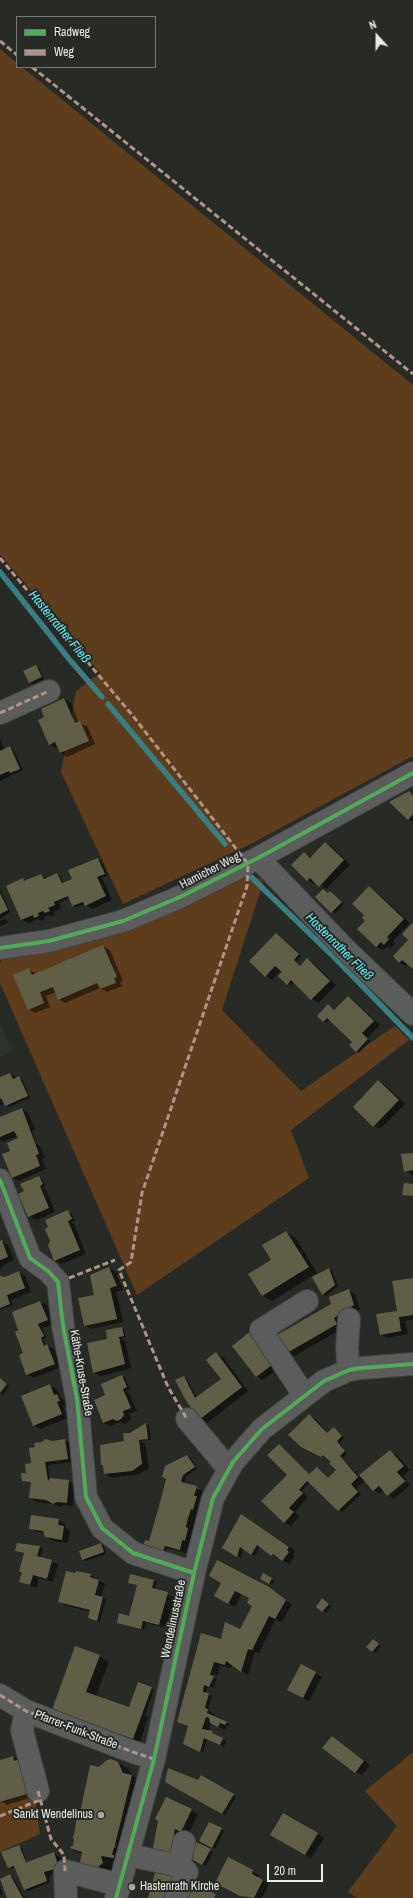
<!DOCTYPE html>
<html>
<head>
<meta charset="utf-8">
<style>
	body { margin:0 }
	#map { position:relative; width:413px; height:1898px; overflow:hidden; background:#282a26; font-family:"Archivo Narrow",sans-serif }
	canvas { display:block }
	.legend { position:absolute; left:16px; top:16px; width:140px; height:52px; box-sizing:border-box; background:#282b25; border:1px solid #757772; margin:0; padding:5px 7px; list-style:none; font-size:12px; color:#e8eae6 }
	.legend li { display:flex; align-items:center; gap:8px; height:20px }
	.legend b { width:20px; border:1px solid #757772 }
	.north { position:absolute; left:357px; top:16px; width:40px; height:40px; -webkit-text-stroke:3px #282b25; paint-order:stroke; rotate:339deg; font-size:11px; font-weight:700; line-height:16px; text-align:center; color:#e8eae6 }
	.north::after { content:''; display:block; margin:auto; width:14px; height:18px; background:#e8eae6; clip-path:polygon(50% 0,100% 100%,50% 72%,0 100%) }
	.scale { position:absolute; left:267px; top:1864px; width:56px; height:18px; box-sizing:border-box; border:2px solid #e8eae6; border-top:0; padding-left:5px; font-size:12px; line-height:14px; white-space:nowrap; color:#e8eae6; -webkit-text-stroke:3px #282b25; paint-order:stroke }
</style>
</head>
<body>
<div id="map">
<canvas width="413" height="1898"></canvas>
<ul class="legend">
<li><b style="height:5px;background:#51ab58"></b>Radweg</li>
<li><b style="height:5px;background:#af9288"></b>Weg</li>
</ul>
<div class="north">N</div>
<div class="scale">20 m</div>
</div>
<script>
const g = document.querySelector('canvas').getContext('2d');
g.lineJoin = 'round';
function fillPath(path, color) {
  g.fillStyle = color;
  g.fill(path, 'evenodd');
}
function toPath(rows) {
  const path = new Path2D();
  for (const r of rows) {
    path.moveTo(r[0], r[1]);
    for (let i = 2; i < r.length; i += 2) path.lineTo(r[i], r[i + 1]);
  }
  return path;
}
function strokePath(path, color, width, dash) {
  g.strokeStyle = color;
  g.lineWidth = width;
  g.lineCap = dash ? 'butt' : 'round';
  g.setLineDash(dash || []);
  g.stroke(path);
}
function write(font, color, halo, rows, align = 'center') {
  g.font = font + ' "Archivo Narrow",sans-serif';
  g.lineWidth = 4;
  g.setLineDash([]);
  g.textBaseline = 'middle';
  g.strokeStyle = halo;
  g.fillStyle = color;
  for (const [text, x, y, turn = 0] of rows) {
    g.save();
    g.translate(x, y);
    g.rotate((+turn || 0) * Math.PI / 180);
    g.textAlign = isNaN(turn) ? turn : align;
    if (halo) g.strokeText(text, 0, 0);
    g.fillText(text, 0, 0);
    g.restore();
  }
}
fillPath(toPath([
	[0,1024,12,1051,0,1057]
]), '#2d3429');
fillPath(toPath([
	[0,49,17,63,17,67,22,67,413,385,413,756,251,844,123,904,61,772,76,691,100,673,0,554],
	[244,877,260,878,263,883,222,1010,301,1091,395,1026,409,1040,291,1130,309,1178,137,1295,0,983,0,963,2,960,51,951],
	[413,1752,413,1898,357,1898,348,1892,397,1826,365,1791],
	[34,1792,40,1834,0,1852,0,1803]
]), '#5e3d1d');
fillPath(toPath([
	[36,666,39,668,44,679,33,684,30,682],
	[64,699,71,703,79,723,87,726,95,744,67,757,60,753,58,747,56,748,50,744,46,718],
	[0,739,5,750,10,747,13,749,23,770,0,781],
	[409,793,413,795,413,822,408,819],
	[326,843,332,847,350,865,326,889,316,882,314,884,308,880,293,865,304,853,312,858],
	[98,859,101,861,108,875,102,878,112,900,92,909,85,904,76,907,73,906,70,898,59,903,61,909,54,912,55,915,52,916,49,915,44,917,45,919,42,921,38,919,29,923,22,920,23,880,25,881,41,875,48,879,57,874,60,876,64,884,73,879],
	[370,887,382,897,410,923,393,941,395,943,391,948,388,946,383,950,377,947,359,929,367,921],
	[0,889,10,912,0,919],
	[328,894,333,894,344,904,335,914,316,897],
	[6,919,8,923,0,926,0,921],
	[413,923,413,969,407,964,406,966,399,962,410,940],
	[277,934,298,952,301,956,296,962,301,966,307,960,314,963,336,985,318,1003,312,999,294,982,291,986,288,984,281,970,272,980,266,976],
	[103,946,110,950,123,981,120,982,122,986,107,992,100,988,65,1003,59,999,56,992,46,996,50,1007,35,1013,29,1009,29,970,37,974],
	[348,997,354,1001,380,1025,367,1038,370,1041,359,1053,356,1051,353,1042,330,1019,326,1023,323,1021,328,1005,335,1010],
	[10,1074,22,1079,30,1098,9,1107,4,1103,0,1105,0,1079],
	[379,1081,385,1085,405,1104,380,1129,374,1126],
	[22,1109,28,1113,35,1129,32,1130,36,1144,40,1146,45,1158,42,1159,46,1169,19,1181,12,1177,11,1152,19,1139,17,1136,3,1142,0,1140,0,1118],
	[413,1154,413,1175,412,1175,405,1171],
	[39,1177,42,1179,46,1186,42,1187,46,1190,55,1212,36,1220,29,1216,26,1191],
	[68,1211,71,1213,75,1221,70,1222,74,1224,86,1254,61,1264,55,1260,51,1241],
	[286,1232,295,1237,317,1273,272,1301,263,1296,250,1275,273,1261],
	[1,1241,8,1245,14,1260,2,1266,0,1270,0,1242],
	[109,1268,116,1272,123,1290,116,1292,123,1322,91,1329,85,1325,95,1296],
	[329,1269,332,1271,338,1286,326,1296,323,1294],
	[19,1272,25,1276,31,1292,11,1300,13,1305,0,1310,0,1277,5,1278],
	[413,1279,413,1319,405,1321,408,1334,387,1338,381,1334,398,1311],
	[348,1290,355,1294,360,1309,339,1322,343,1328,295,1356,288,1353,332,1305],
	[40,1302,47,1305,54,1324,42,1328,46,1338,43,1339,46,1346,54,1349,61,1367,34,1378,27,1374,25,1354],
	[121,1328,124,1330,126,1337,120,1338,125,1341,131,1368,101,1376,94,1373,110,1339],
	[233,1346,281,1366,263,1380,256,1376],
	[216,1354,223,1357,248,1391,207,1423,200,1419,184,1377,187,1379,197,1398,222,1379],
	[122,1376,125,1378,130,1389,125,1391,129,1393,137,1411,129,1414,131,1419,127,1423,124,1424,120,1422,111,1426,104,1423,95,1400,106,1396],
	[0,1379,9,1386,3,1395,0,1393],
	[50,1385,57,1389,60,1397,63,1399,66,1405,63,1406,68,1418,40,1429,34,1425],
	[309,1416,316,1419,328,1434,337,1430,344,1438,340,1443,347,1453,342,1458,359,1476,390,1451,397,1455,410,1470,403,1476,406,1479,388,1493,388,1495,384,1491,380,1494,374,1490,365,1481,356,1488,361,1494,342,1512,310,1482,302,1491,308,1497,295,1512,299,1516,291,1526,284,1522,288,1475,282,1447,310,1475,318,1468,328,1478,337,1470,329,1459,308,1450],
	[318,1453,324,1455,327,1459],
	[146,1424,149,1426,151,1440,140,1441,145,1444,149,1468,139,1474,111,1478,105,1474,127,1442,131,1434],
	[65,1440,71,1444,74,1462,48,1465,50,1479,69,1481,75,1485,73,1506,64,1505,60,1507,54,1504,36,1502,30,1498,32,1482,23,1480,34,1464,36,1447,52,1442],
	[187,1456,190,1457,197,1469,186,1476,184,1484,203,1491,200,1499,203,1501,200,1513,197,1512,192,1531,194,1532,191,1544,189,1543,186,1553,167,1548,165,1555,150,1542],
	[407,1481,410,1485,394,1499,389,1496],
	[248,1519,295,1551,293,1555,295,1556,289,1564,272,1555,260,1547,255,1556,243,1548,241,1558,224,1548],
	[59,1520,65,1524,65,1528,70,1531,68,1543,53,1541,46,1537,45,1533,37,1532,30,1528],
	[18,1544,43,1548,40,1558,58,1564,53,1582,39,1578,37,1588,20,1582,23,1573,20,1571,25,1554,16,1551],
	[101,1544,104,1546,106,1554,86,1561,83,1559],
	[239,1573,292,1604,282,1622,276,1619,259,1653,255,1652,248,1675,232,1664,231,1668,220,1665,218,1675,214,1674,213,1677,217,1679,213,1688,208,1686,206,1693,212,1696,208,1710,214,1714,213,1717,229,1724,229,1726,227,1725,225,1730,211,1723,209,1731,226,1741,224,1746,207,1739,203,1752,187,1746,189,1727,178,1722,221,1641,240,1630,253,1606,251,1598,242,1593,235,1607,215,1596],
	[90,1575,105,1584,101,1597,106,1599,100,1622,89,1618,91,1612,65,1605,59,1601],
	[263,1575,274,1581,272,1585,261,1579],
	[154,1581,157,1582,154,1590,174,1597,166,1628,146,1623,144,1630,121,1624,129,1617,138,1585,129,1582],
	[325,1601,331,1606,326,1613,317,1607],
	[376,1642,381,1646,375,1653,372,1651],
	[99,1656,109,1662,96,1696,129,1708,151,1688,154,1690,145,1715,148,1717,140,1742,63,1715],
	[301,1665,322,1677,309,1701,288,1689],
	[332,1737,370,1765,362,1775,355,1772],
	[13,1757,26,1764,36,1796,7,1805,0,1800,0,1761],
	[115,1761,127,1768,133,1776,144,1782,125,1864,112,1862,114,1870,110,1873,92,1873,83,1854,71,1848,73,1847,79,1819,99,1768],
	[202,1776,236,1797,225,1815,214,1809,198,1781],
	[191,1810,198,1814,176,1860,159,1821],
	[284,1814,324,1838,311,1858,271,1835],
	[209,1823,224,1831,215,1849,200,1841],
	[196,1843,213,1852,206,1866,189,1857],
	[19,1847,22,1848,27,1863,53,1853,60,1857,65,1871,50,1875,49,1883,28,1891,25,1889,15,1867,12,1869,9,1867],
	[229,1858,259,1875,258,1878,269,1884,262,1898,246,1898,222,1886],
	[10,1875,13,1877,25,1898,9,1898,0,1880],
	[0,1887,3,1894,0,1895]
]), '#0007');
strokePath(toPath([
	[0,572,69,659,102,697],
	[108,704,225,844],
	[248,874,334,957,413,1038]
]), '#387e82', 5.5);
fillPath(toPath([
	[36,665,42,677,29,683,23,671],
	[64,698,75,723,80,721,89,741,60,753,55,742,49,745,38,720,44,717,41,709],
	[10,746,20,769,10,773,9,771,0,775,0,751],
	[409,791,413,796,413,814,408,820,389,802],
	[325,842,344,860,319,887,310,878,307,881,291,865,304,852,310,858],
	[98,858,105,874,97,877,106,896,85,906,83,902,72,906,68,896,54,902,55,905,48,908,50,911,45,913,43,911,38,913,39,916,34,918,33,915,21,920,6,886,23,878,24,881,41,874,44,879,57,873,62,883,72,879,68,870],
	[369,886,404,919,387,937,389,939,384,945,381,942,376,947,357,929,365,921,362,918,364,915,352,904],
	[323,889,328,893,330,891,342,902,331,913,315,897],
	[0,893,8,910,0,914],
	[413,922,413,969,402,960,399,963,393,956,408,940,402,934],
	[276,933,299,954,294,960,300,966,307,958,330,981,311,1000,291,980,287,985,278,976,282,972,275,966,265,977,249,961],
	[103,945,117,977,114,978,116,983,100,989,97,983,58,1000,53,987,40,992,44,1003,28,1010,13,975,29,968,32,975],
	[348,996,374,1021,362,1033,368,1039,356,1052,349,1045,352,1042,327,1018,323,1022,317,1016,328,1004,334,1010],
	[10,1073,13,1079,19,1076,28,1096,5,1106,1,1098,0,1099,0,1077],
	[378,1080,399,1100,373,1127,353,1107],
	[22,1108,39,1154,36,1155,40,1166,12,1178,2,1154,10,1151,7,1143,18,1138,14,1131,0,1137,0,1117],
	[413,1153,413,1170,404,1172,401,1154],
	[39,1176,43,1184,40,1186,49,1208,28,1217,18,1194,24,1191,20,1184],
	[404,1183,413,1184,413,1196,402,1195],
	[68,1210,72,1219,68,1221,80,1250,54,1261,48,1245,50,1241,45,1229,48,1227,45,1220],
	[286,1231,309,1267,262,1296,248,1274,271,1260,262,1245],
	[2,1240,8,1257,0,1260,0,1241],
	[109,1267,117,1286,110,1288,117,1319,84,1326,78,1298,94,1295,90,1275],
	[329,1268,335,1285,322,1295,312,1277],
	[19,1271,25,1288,7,1295,10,1304,0,1308,0,1276,5,1277],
	[413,1278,413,1315,399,1317,401,1331,380,1335,376,1314,397,1311,392,1281],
	[349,1289,354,1305,334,1318,337,1324,287,1353,277,1335,331,1304,329,1297],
	[40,1301,48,1320,38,1324,44,1336,41,1338,44,1346,47,1344,55,1364,26,1375,19,1355,23,1353,15,1332,18,1330,12,1312],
	[122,1327,124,1336,119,1337,125,1364,93,1373,87,1343,107,1339,106,1330],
	[252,1330,276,1362,256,1377,232,1346],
	[216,1352,242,1387,199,1420,185,1399,175,1380,184,1376,195,1398,221,1379,206,1360],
	[122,1375,127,1387,123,1389,131,1408,123,1411,124,1415,121,1419,117,1421,113,1419,103,1423,94,1400,105,1395,101,1384],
	[0,1378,7,1384,0,1393],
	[50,1384,54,1395,57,1394,60,1401,57,1402,62,1414,33,1426,21,1396],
	[309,1414,327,1433,334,1427,342,1436,337,1441,345,1451,340,1456,358,1477,351,1484,358,1492,338,1511,307,1481,299,1490,303,1493,289,1508,294,1512,284,1523,261,1501,287,1475,267,1455,279,1444,309,1474,317,1467,328,1478,336,1470,329,1463,331,1462,323,1455,321,1457,301,1447,288,1435],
	[146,1423,148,1439,139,1440,142,1464,132,1471,104,1474,103,1465,101,1465,100,1445,124,1441,123,1433,130,1433],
	[45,1439,52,1441,65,1439,68,1459,45,1462,48,1481,50,1478,69,1480,67,1503,57,1502,53,1504,46,1500,29,1498,31,1482,22,1481,21,1473,26,1473,25,1464,31,1463,29,1448,35,1447,34,1443,42,1442],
	[390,1450,404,1466,397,1472,405,1481,387,1496,379,1486,373,1491,359,1475],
	[187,1455,195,1467,183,1475,181,1482,197,1486,194,1496,197,1496,193,1510,191,1509,188,1518,186,1527,188,1528,185,1541,182,1540,180,1550,165,1546,162,1554,143,1548,145,1540,149,1541,158,1510,166,1479,162,1477,165,1466],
	[241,1514,289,1547,287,1550,289,1552,282,1561,273,1554,271,1556,257,1545,251,1555,240,1547,237,1557,222,1548],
	[31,1515,59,1519,58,1525,64,1526,62,1540,45,1537,43,1531,29,1529],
	[17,1543,40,1546,37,1556,52,1560,47,1579,33,1575,30,1585,19,1582,22,1572,19,1572,24,1553,15,1551],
	[101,1543,104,1552,82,1560,79,1551],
	[217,1560,269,1587,286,1600,275,1619,269,1616,252,1650,248,1649,241,1672,226,1661,225,1665,214,1662,210,1675,214,1676,209,1687,204,1685,203,1692,209,1693,205,1708,208,1709,207,1713,227,1722,225,1725,220,1723,218,1727,210,1723,209,1718,206,1717,202,1729,213,1731,212,1733,223,1738,220,1745,204,1738,200,1752,183,1744,188,1726,177,1722,201,1633,221,1639,225,1622,240,1629,252,1606,247,1603,249,1598,235,1591,228,1604,214,1596,221,1583,209,1576],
	[66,1571,75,1573,76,1571,91,1574,90,1577,99,1580,95,1595,103,1597,97,1621,88,1618,90,1610,58,1602],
	[263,1573,272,1578,269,1584,260,1579],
	[130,1574,154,1580,152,1588,168,1592,159,1625,143,1621,141,1629,117,1623,119,1613,129,1616,137,1585,128,1583],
	[322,1598,329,1604,322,1612,316,1607],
	[373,1639,379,1644,372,1652,366,1647],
	[75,1646,100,1655,86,1692,129,1707,138,1682,152,1687,133,1739,52,1710],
	[301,1664,316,1672,303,1698,287,1690],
	[332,1736,364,1761,355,1773,322,1748],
	[13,1756,14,1761,19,1759,30,1793,0,1802,0,1760],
	[111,1759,118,1762,123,1773,132,1775,115,1845,116,1848,114,1847,112,1855,114,1855,114,1858,101,1856,103,1863,99,1866,97,1871,79,1867,82,1852,70,1848,71,1846,73,1846,74,1839,73,1838,73,1835,74,1835,77,1817,79,1818,90,1765,99,1767,107,1760],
	[168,1768,198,1780,201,1775,234,1794,222,1814,165,1782],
	[166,1797,192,1809,181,1832,175,1829,170,1857,152,1853,158,1821,155,1819],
	[283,1813,318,1833,305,1855,270,1835],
	[209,1822,222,1828,212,1848,199,1841],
	[196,1842,211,1849,202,1865,188,1857],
	[19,1845,26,1862,25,1863,54,1852,59,1868,44,1872,47,1881,24,1890,14,1866,8,1868,1,1852],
	[228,1857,253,1870,252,1874,263,1880,254,1898,240,1896,215,1883],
	[157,1866,175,1873,167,1898,148,1898],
	[10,1874,13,1880,23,1898,7,1898,0,1879],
	[192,1884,216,1894,214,1898,186,1898]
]), '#615e48');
const minor = toPath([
	[0,713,49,691],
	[258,858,348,952,413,1014],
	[0,948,49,941,123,921,180,897,258,858,413,773],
	[0,1180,30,1258,48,1271,58,1282,63,1326,77,1399,86,1497,102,1528,133,1553,194,1573],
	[349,1319,347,1349,349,1370],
	[304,1395,261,1330,307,1301],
	[187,1419,222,1461,233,1462],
	[0,1695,26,1711,133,1752,154,1759],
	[26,1711,22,1731,38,1791],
	[129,1855,179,1866,187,1872,176,1897],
	[179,1866,184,1842],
	[66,1898,65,1871,120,1885],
	[116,1898,154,1759,194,1573,213,1498,233,1462,262,1429,324,1381,349,1370,362,1368,413,1364]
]);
strokePath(minor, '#434442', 24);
strokePath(minor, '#5b5d5c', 22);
strokePath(toPath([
	[0,41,17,55],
	[32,67,413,374],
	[0,558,133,716,248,864,247,886,142,1193,131,1262,119,1270,168,1387,187,1419],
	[0,713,49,691],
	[69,1278,115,1260],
	[0,1695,26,1711,133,1752,154,1759],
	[38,1791,51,1839,64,1855,65,1871],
	[0,1816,40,1800]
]), '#af9288', 3, [6, 3]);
strokePath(toPath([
	[0,948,49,941,123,921,180,897,258,858,413,773],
	[0,1180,30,1258,48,1271,58,1282,63,1326,77,1399,86,1497,102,1528,133,1553,194,1573],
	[116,1898,154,1759,194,1573,213,1498,233,1462,262,1429,324,1381,349,1370,362,1368,413,1364]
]), '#51ab58', 4);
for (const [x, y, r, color] of [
	[101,1815,4,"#a5a7a3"],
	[132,1887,4,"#a5a7a3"]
]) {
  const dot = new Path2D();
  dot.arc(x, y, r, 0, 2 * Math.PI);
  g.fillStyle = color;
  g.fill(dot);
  strokePath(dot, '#282b25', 1.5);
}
write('12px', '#e8eae6', '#282b25', [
	["Hamicher Weg",210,871,-27],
	["Käthe-Kruse-Straße",81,1373,80],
	["Wendelinusstraße",174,1619,-78],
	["Pfarrer-Funk-Straße",76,1730,21]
]);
write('12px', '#e8eae6', '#282b25', [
	["Sankt Wendelinus",93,1815],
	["Hastenrath Kirche",140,1887,"left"]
], 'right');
write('italic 13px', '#5ff1fa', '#282b25', [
	["Hastenrather Fließ",59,627,51],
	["Hastenrather Fließ",339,947,45]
]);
</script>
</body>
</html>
